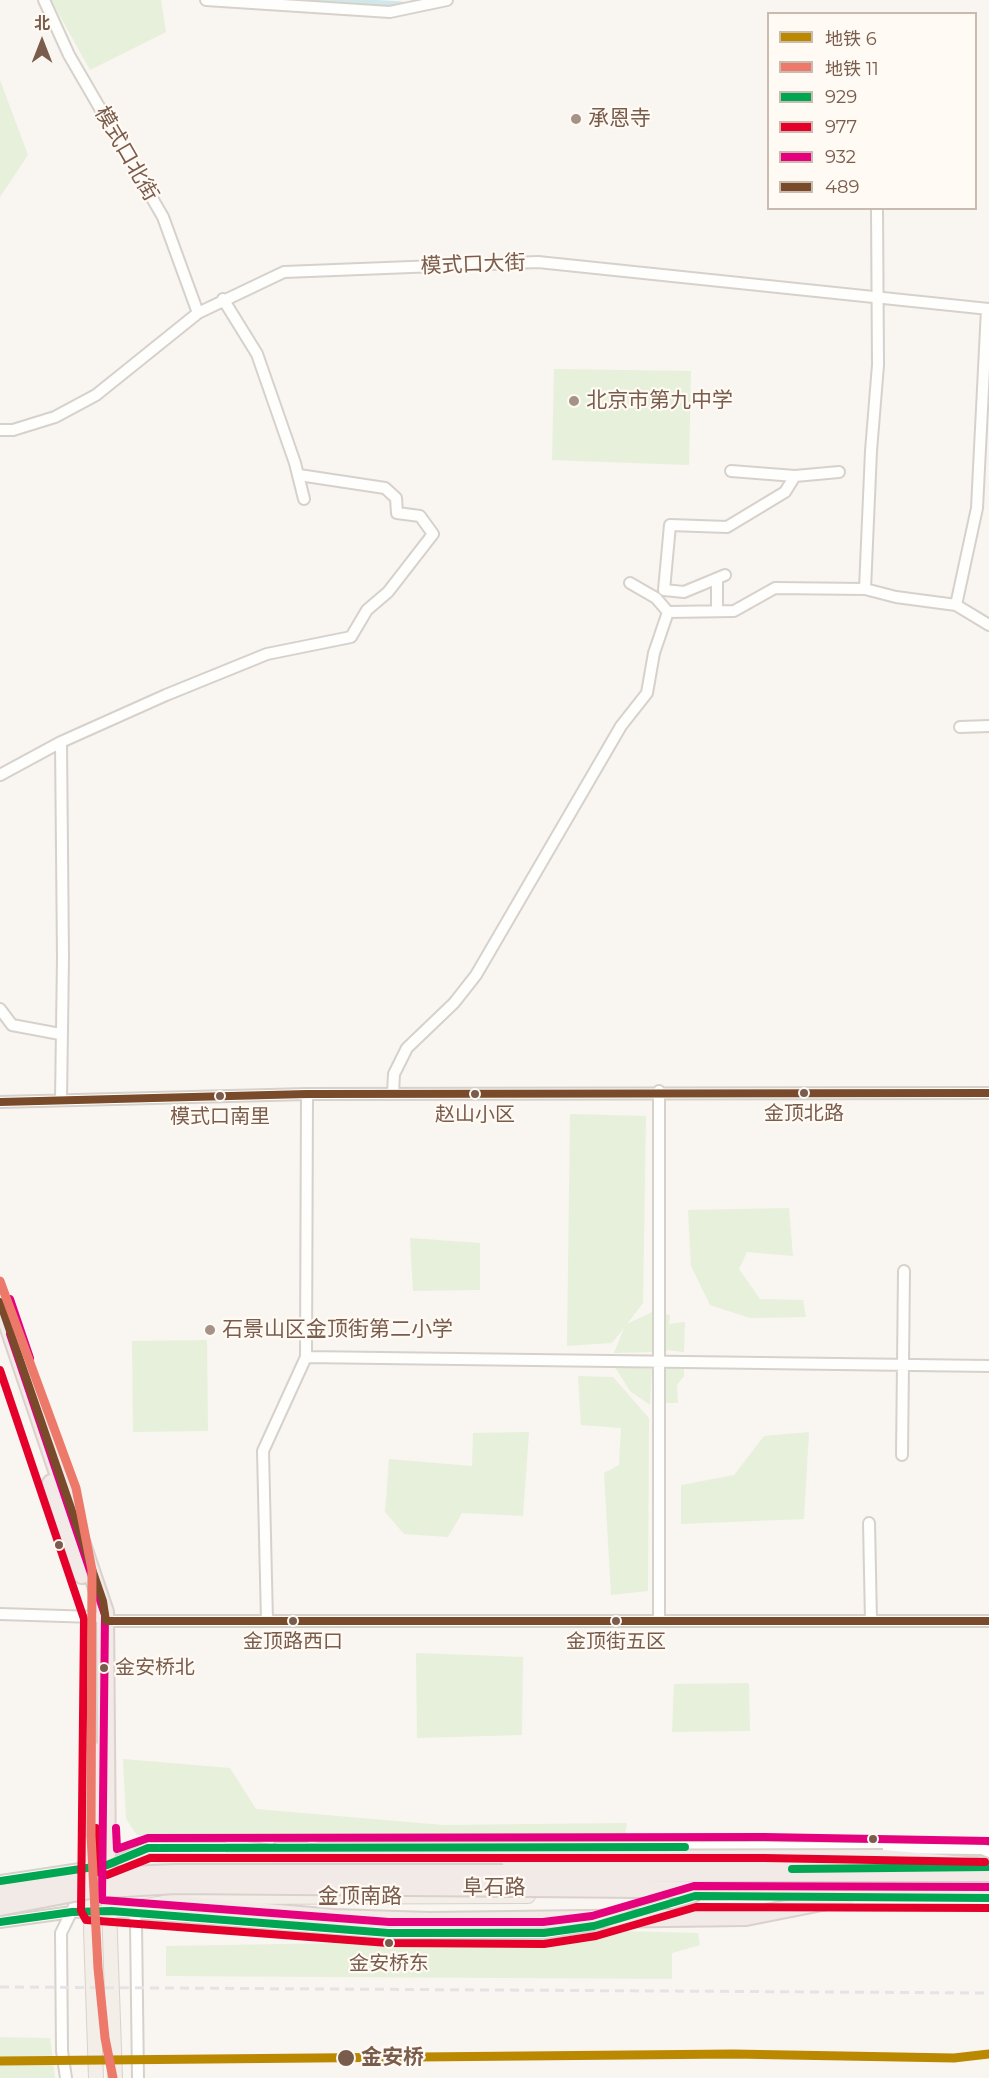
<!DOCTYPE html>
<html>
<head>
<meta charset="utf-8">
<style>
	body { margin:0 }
	#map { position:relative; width:989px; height:2078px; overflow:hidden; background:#f9f5f0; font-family:Montserrat,"Noto Sans SC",sans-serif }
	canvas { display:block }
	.legend { position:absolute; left:767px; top:12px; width:210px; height:198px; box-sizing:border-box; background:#fffaf3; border:2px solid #cabbb1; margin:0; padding:8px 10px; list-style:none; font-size:18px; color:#7a5c4d }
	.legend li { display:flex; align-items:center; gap:12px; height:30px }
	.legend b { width:30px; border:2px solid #cabbb1 }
	.north { position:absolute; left:12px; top:12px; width:60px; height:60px; -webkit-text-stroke:4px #fffaf3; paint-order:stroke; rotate:0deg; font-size:16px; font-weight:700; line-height:24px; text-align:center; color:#7a5c4d }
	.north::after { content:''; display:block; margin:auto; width:21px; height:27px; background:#7a5c4d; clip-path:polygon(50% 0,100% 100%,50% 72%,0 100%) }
</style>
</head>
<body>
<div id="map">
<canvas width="989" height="2078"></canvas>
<ul class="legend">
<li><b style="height:8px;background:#bb8900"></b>地铁 6</li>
<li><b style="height:8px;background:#ed796a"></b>地铁 11</li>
<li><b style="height:8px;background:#00a651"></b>929</li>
<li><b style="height:8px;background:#e4002b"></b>977</li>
<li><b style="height:8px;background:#e5007d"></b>932</li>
<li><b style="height:8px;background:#7a4b2a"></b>489</li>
</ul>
<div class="north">北</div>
</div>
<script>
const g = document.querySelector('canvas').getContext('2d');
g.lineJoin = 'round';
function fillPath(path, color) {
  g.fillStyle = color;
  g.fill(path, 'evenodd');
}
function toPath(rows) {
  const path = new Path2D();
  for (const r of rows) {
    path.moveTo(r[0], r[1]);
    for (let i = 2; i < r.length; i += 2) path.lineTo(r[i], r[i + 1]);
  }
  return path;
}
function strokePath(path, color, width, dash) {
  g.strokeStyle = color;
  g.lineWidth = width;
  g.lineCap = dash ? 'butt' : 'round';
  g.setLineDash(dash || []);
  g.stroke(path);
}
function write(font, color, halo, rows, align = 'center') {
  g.font = font + ' Montserrat,"Noto Sans SC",sans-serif';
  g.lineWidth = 4.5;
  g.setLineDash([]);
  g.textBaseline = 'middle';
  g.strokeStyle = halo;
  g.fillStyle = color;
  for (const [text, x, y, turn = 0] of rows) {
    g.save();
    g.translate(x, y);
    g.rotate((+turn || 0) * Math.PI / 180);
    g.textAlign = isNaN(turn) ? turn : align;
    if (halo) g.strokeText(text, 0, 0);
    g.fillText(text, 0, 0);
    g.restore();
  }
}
fillPath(toPath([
	[51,0,161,0,166,32,90,70],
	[0,80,28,155,0,197],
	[554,369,691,371,689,465,552,460],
	[570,1114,646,1116,643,1303,627,1324,652,1312,652,1352,614,1353,624,1328,612,1343,567,1346],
	[789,1208,793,1256,747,1252,739,1269,760,1299,803,1300,806,1317,750,1318,710,1305,691,1266,688,1210],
	[410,1238,480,1243,480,1290,413,1291],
	[665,1314,670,1315,669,1324,685,1322,684,1352,665,1350],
	[207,1340,208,1431,133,1432,132,1341],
	[684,1364,684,1376,677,1385,678,1403,664,1403,664,1366],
	[615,1367,652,1369,650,1405,630,1391],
	[578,1376,613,1377,649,1418,648,1591,611,1595,604,1473,619,1465,621,1428,581,1425],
	[529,1432,523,1516,462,1513,448,1537,404,1534,385,1512,389,1459,472,1466,473,1433],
	[809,1432,804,1519,681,1524,681,1485,734,1475,764,1436],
	[416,1653,523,1657,522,1735,417,1738],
	[749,1683,750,1731,672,1732,674,1684],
	[123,1759,230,1768,256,1809,443,1825,627,1823,625,1835,137,1835,126,1819],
	[619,1931,698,1933,700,1945,672,1953,672,1979,166,1976,166,1946,580,1939],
	[0,2037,50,2038,55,2078,0,2078]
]), '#e7f0db');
strokePath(toPath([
	[300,0,402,6]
]), '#d0e8ea', 9);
const minor = toPath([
	[44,0,69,55,163,217,198,313],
	[206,0,390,12,447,0],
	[223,299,257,354,295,463,304,499],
	[0,430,13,430,55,417,96,395,198,313,284,272,538,262,989,309],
	[731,471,795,476,839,472],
	[725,575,684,592,664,590,670,525,727,527,785,492,795,476],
	[630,583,656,598,668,612],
	[865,589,871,451,878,365,877,208],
	[956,605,977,508,987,309],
	[717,611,717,579],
	[668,612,734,611,775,588,865,589,896,597,956,605,989,625],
	[960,727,989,726],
	[61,742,63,958,61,1100],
	[0,775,61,742,166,695,267,654,351,637,367,610,388,592,433,534,420,516,397,513,396,498,385,488,299,475],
	[0,1009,12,1025,60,1034],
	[393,1093,394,1074,407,1048,454,1003,476,975,621,726,647,693,654,653,668,612],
	[0,1102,307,1094,989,1093],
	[306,1357,989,1366],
	[902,1455,904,1271],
	[869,1523,871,1621],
	[0,1614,95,1617],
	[106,1621,989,1621],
	[267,1621,263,1451,306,1357,307,1094],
	[659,1621,659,1091],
	[278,1848,764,1847,982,1849,989,1852],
	[118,1861,148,1848,238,1848],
	[0,1881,100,1866],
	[132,1908,136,1923,138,2078],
	[635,1914,695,1896],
	[0,1922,72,1912,111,1911,389,1933,544,1933,600,1924],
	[66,2078,62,2051,61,1933,83,1888]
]);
const major = toPath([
	[107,1865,148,1861,237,1860,293,1867],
	[108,1879,115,2078],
	[93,1882,91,1930,96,2078],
	[111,1911,206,1897,528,1896]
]);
const highway = toPath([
	[0,1302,105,1612,107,1865],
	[51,1483,82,1575],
	[232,1848,291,1857,325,1858],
	[312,1849,332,1858,509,1859],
	[883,1858,989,1867],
	[94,1867,94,1751],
	[875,1891,989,1891],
	[166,1903,334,1918,430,1921]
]);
strokePath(minor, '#d7d1cb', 14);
strokePath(major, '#dad1cc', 16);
strokePath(highway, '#dad1cc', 20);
strokePath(minor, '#fefefd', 10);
strokePath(major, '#f3eee8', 14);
strokePath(highway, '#f2eae7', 16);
strokePath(toPath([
	[0,1987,989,1993]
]), '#e6e3e7', 3, [9, 6]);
const highwayBridge = toPath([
	[509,1859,883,1858],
	[0,1893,104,1876,176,1873,989,1873],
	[0,1907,90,1890,176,1885,875,1891],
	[430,1921,746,1917,847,1897]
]);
strokePath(highwayBridge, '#dad1cc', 20, []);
strokePath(highwayBridge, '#f2eae7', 16);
strokePath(toPath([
	[792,1869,989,1867],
	[0,1881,107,1865,148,1848,685,1847],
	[0,1922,72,1912,111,1911,389,1933,544,1933,594,1926,695,1896,989,1898]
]), '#00a651', 8);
strokePath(toPath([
	[0,1370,84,1619,81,1911,86,1920,388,1943,544,1944,596,1936,696,1907,989,1908],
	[96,1828,97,1867,100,1873,107,1875,150,1858,764,1858,985,1862]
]), '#e4002b', 8);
strokePath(toPath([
	[10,1299,30,1358],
	[10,1334,105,1615,102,1900,389,1922,543,1922,592,1916,694,1886,989,1887],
	[116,1828,117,1849,148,1838,764,1837,989,1841]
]), '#e5007d', 8);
strokePath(toPath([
	[0,1102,307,1094,989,1093],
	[0,1302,103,1601,106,1621,989,1621]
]), '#7a4b2a', 8);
strokePath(toPath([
	[0,2061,733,2054,954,2058,989,2054]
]), '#bb8900', 9);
strokePath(toPath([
	[0,1281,76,1488,92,1570,91,1835,98,1968,105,2038,113,2078]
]), '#ed796a', 9);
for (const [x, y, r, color] of [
	[576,119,6,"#a69286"],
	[574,401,6,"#a69286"],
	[804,1093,5,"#7a5c4d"],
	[475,1094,5,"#7a5c4d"],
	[220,1096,5,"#7a5c4d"],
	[210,1330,6,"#a69286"],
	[59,1545,5,"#7a5c4d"],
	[293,1621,5,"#7a5c4d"],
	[616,1621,5,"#7a5c4d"],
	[104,1668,5,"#7a5c4d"],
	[873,1839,5,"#7a5c4d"],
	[389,1943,5,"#7a5c4d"],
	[346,2058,9,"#7a5c4d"]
]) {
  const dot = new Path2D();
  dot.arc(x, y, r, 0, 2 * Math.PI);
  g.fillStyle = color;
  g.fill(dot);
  strokePath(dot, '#fffaf3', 2);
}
write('20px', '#7a5c4d', '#fffaf3', [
	["金顶北路",804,1114],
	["赵山小区",475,1115],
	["模式口南里",220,1117],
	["金顶路西口",293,1642],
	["金顶街五区",616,1642],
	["金安桥北",115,1668,"left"],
	["金安桥东",389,1964]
]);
write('21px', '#7a5c4d', '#fffaf3', [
	["承恩寺",588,119],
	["北京市第九中学",586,401],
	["石景山区金顶街第二小学",222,1330]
], 'left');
write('21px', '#7a5c4d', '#fffaf3', [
	["模式口北街",126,154,60],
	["模式口大街",473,265,-2],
	["阜石路",494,1888],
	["金顶南路",360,1897]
]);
write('bold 21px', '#7a5c4d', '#fffaf3', [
	["金安桥",361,2058]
], 'left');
</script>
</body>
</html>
